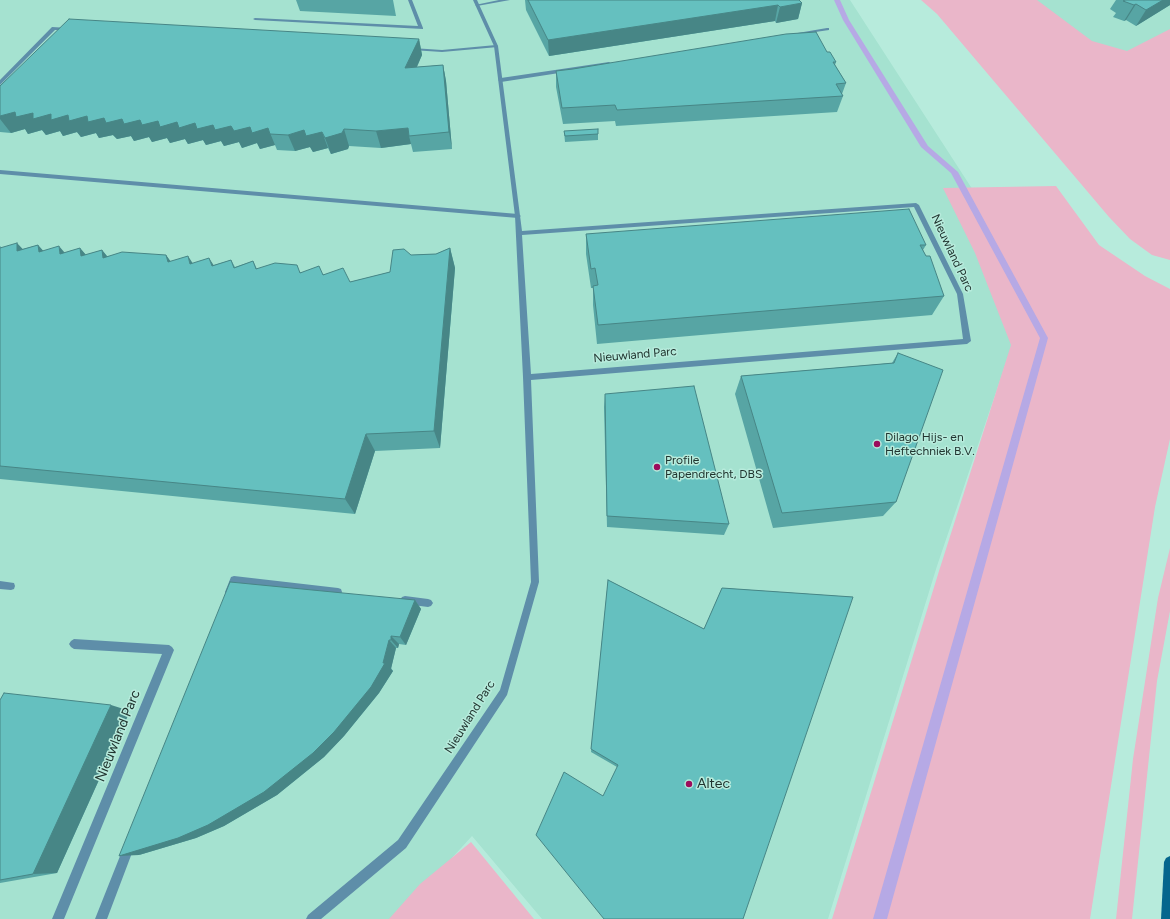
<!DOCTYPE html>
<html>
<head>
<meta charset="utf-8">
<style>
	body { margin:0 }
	canvas { display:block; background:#b7ebdc }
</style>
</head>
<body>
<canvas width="1170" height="919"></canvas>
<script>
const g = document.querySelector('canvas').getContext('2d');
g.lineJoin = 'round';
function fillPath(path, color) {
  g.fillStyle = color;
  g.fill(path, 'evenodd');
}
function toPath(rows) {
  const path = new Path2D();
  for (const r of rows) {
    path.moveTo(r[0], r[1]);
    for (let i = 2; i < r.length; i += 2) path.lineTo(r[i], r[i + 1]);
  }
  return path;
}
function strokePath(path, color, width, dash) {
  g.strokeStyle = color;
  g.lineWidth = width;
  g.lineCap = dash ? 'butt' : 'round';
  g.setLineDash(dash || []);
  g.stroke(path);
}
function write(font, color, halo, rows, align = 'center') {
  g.font = font + ' Figtree,sans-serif';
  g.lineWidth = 3;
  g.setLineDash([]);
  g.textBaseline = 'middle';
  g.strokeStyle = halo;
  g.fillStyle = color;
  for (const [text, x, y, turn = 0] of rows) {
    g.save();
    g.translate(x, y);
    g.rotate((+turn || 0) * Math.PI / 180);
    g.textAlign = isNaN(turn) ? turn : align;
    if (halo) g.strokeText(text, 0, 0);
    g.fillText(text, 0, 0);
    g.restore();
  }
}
fillPath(toPath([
	[0,0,850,0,1033,283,937,566,828,919,542,919,472,836,396,919,0,919],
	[983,0,1170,0,1170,39,1086,75]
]), '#a5e2d0');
fillPath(toPath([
	[921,0,1037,0,1092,41,1127,51,1170,29,1170,260,1152,255,1130,239,1109,217,937,14],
	[1056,186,1099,245,1145,276,1170,289,1170,439,1155,507,1090,919,832,919,939,571,1011,345,975,253,943,188],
	[1170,548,1170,611,1157,681,1132,919,1116,919,1133,759,1158,598],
	[471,842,534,919,389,919,420,884]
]), '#eab6c9');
fillPath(toPath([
	[834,0,840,0,849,20,928,146,958,172,1048,338,887,919,873,919,1040,338,951,173,921,147,843,20,834,0]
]), '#b6a9e5');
fillPath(toPath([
	[408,0,412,0,423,28,423,29,255,20,253,19,255,18,418,26,408,0],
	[499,0,510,0,477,6,475,5,499,0],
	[52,27,69,28,71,29,69,30,55,30,0,85,0,80,52,27],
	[827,28,829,28,829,30,788,36,786,35,827,28],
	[496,45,498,46,498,47,442,52,412,50,410,49,412,48,442,50,496,45],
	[609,62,612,64,611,65,501,82,498,80,501,78,609,62],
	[0,170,518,214,521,216,518,218,0,174,0,170],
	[234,576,338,588,341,589,342,592,341,595,338,596,237,585,232,595,229,596,226,595,225,592,231,577,234,576],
	[0,581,14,583,15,586,14,589,11,590,0,589,0,581],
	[405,596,428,599,431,600,433,603,431,606,428,607,405,604,402,603,400,600,402,597,405,596],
	[74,639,169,645,172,647,174,650,64,919,52,919,162,654,74,649,71,647,69,644,71,641,74,639],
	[130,840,134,841,135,845,107,919,95,919,126,841,130,840]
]), '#5e8ea9');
fillPath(toPath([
	[473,0,477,0,498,46,522,231,916,203,919,205,963,294,971,341,967,344,531,380,539,582,507,695,406,848,321,919,306,919,308,915,398,840,500,690,531,582,523,377,515,216,494,46,473,0],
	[914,207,957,294,963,339,531,374,522,235,914,207]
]), '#5e8ea9');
fillPath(toPath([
	[1170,856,1170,919,1161,919,1164,862,1166,858,1170,856]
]), '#05668d');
fillPath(toPath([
	[296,0,393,0,396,16,300,11],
	[525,0,799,0,802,3,798,19,776,23,775,21,549,56,526,10],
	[1116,0,1170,0,1170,5,1136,26,1126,20,1124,21,1113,17,1116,13,1110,9],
	[419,39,422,55,417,67,443,65,446,81,452,149,413,152,411,144,381,148,349,146,348,149,331,154,328,148,313,152,310,147,295,151,277,150,275,145,260,149,257,143,242,148,239,142,224,146,221,141,206,145,203,140,188,144,185,139,170,143,167,138,152,142,149,137,134,141,131,136,117,139,113,135,99,138,96,133,81,137,77,132,63,136,60,131,46,135,42,130,28,134,25,129,11,133,0,132,0,86],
	[827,52,836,62,835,65,846,83,842,94,843,96,837,112,616,126,615,121,563,124,556,87,556,71],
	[564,131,598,134,598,140,565,142],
	[586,234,926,245,923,250,944,296,932,315,597,344,593,305,593,288,591,288,586,254],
	[38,245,43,251,64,253,80,248,86,255,102,250,107,256,166,255,171,262,214,265,231,260,235,267,253,261,257,269,323,274,350,282,390,272,411,255,436,254,450,248,455,268,440,448,375,451,355,514,0,479,0,246,2,248,23,249],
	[898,353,896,502,883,516,773,528,735,394,741,376,892,363],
	[605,394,729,524,724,535,607,527,604,407],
	[608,580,704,629,722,588,853,597,617,767,591,752],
	[415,600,421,609,406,645,399,644,398,648,396,648,391,668,393,671,379,693,344,736,324,757,277,795,224,826,196,838,139,855],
	[0,700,130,711,57,873,0,883]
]), '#57a5a4');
fillPath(toPath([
	[1163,0,1170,0,1170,5,1136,26,1146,10],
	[802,3,798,19,776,23,780,7],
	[1136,4,1126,20,1124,21,1134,5],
	[778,5,775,21,549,56,548,40],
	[419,39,422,55,409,84,405,68],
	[443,65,446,81,452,149,449,132],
	[15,112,268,128,275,145,260,149,257,143,242,148,239,142,224,146,221,141,206,145,203,140,188,144,185,139,170,143,167,138,152,142,149,137,134,141,131,136,117,139,113,135,99,138,96,133,81,137,77,132,63,136,60,131,46,135,42,130,28,134,25,129,11,133,0,119,0,116],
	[408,128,409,136,411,144,381,148,376,131],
	[344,129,349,146,348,149,331,154,325,138],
	[304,130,322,132,328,148,313,152,310,147,295,151,288,135],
	[17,243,36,263,17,251],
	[38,245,56,265,39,252],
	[59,246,76,266,60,254],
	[80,248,97,268,81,256],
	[450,248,455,268,440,448,434,431],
	[102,250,118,270,103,258],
	[166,255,180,275,168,262],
	[188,256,201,276,190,264],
	[209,258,222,278,212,266],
	[366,434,375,451,355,514,345,499],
	[415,600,421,609,406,645,400,637],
	[391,636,399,644,398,648,391,640],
	[389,640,396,648,391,669,393,671,379,693,344,736,324,757,277,795,224,826,196,838,139,855,119,856,383,663],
	[111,705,130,711,57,873,33,874]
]), '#478686');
const building = toPath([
	[528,0,799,0,802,3,780,7,778,5,548,40,528,0],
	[1125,0,1163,0,1146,10,1136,4,1134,5,1123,1,1125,0],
	[69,19,419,39,405,68,443,65,449,132,409,136,408,128,376,131,344,129,342,133,325,138,322,132,306,136,304,130,288,135,270,134,268,128,252,133,250,127,234,131,231,126,215,130,213,125,197,129,195,123,179,128,177,122,160,127,158,121,142,125,140,120,124,124,122,119,106,123,104,118,88,122,87,116,69,121,68,115,51,120,51,114,33,119,33,113,16,117,15,112,0,116,0,86,69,19],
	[816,32,827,52,830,52,836,62,833,62,846,83,836,84,843,96,617,110,615,105,562,108,556,71,573,69,786,34,816,32],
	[598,129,598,134,565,136,564,131,598,129],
	[909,209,926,245,920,245,926,256,930,256,944,296,598,325,593,286,598,285,595,268,591,269,586,234,909,209],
	[17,243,17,251,38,245,39,252,59,246,60,254,80,248,81,256,102,250,103,258,122,252,166,255,168,262,188,256,190,264,209,258,212,266,231,260,234,268,253,261,256,269,275,263,297,265,300,273,319,266,323,275,343,268,350,282,390,272,393,250,404,249,411,255,436,254,450,248,434,431,366,434,345,499,0,466,0,248,17,243],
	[898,353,943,370,896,502,782,513,741,376,894,363,898,353],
	[694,386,729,524,607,516,605,394,694,386],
	[608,580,704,629,722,588,853,597,743,919,604,919,536,835,564,772,603,796,618,765,591,749,608,580],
	[230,582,415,600,400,637,391,636,391,640,389,640,383,663,385,663,371,687,334,732,313,753,264,792,208,825,178,838,119,856,230,582],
	[4,693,111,705,33,874,0,880,0,700,4,693]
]);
fillPath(building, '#65c0bf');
strokePath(building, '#478686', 1);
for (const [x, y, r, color] of [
	[877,444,4,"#9b0c5c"],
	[657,467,4,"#9b0c5c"],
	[689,784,4,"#9b0c5c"]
]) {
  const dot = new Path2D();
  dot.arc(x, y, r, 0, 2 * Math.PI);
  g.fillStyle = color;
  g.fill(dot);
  strokePath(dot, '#b7ebdc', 1.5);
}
write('12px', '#20342f', '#b7ebdc', [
	["Nieuwland Parc",952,253,65],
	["Nieuwland Parc",635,355,-5],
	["Nieuwland Parc",470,717,-58]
]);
write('12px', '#20342f', '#b7ebdc', [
	["Dilago Hijs- en",885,437],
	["Heftechniek B.V.",885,451],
	["Profile",665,460],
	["Papendrecht, DBS",665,474]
], 'left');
write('14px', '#20342f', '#b7ebdc', [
	["Nieuwland Parc",118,736,-68]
]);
write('14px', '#20342f', '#b7ebdc', [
	["Altec",697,784]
], 'left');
</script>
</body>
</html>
